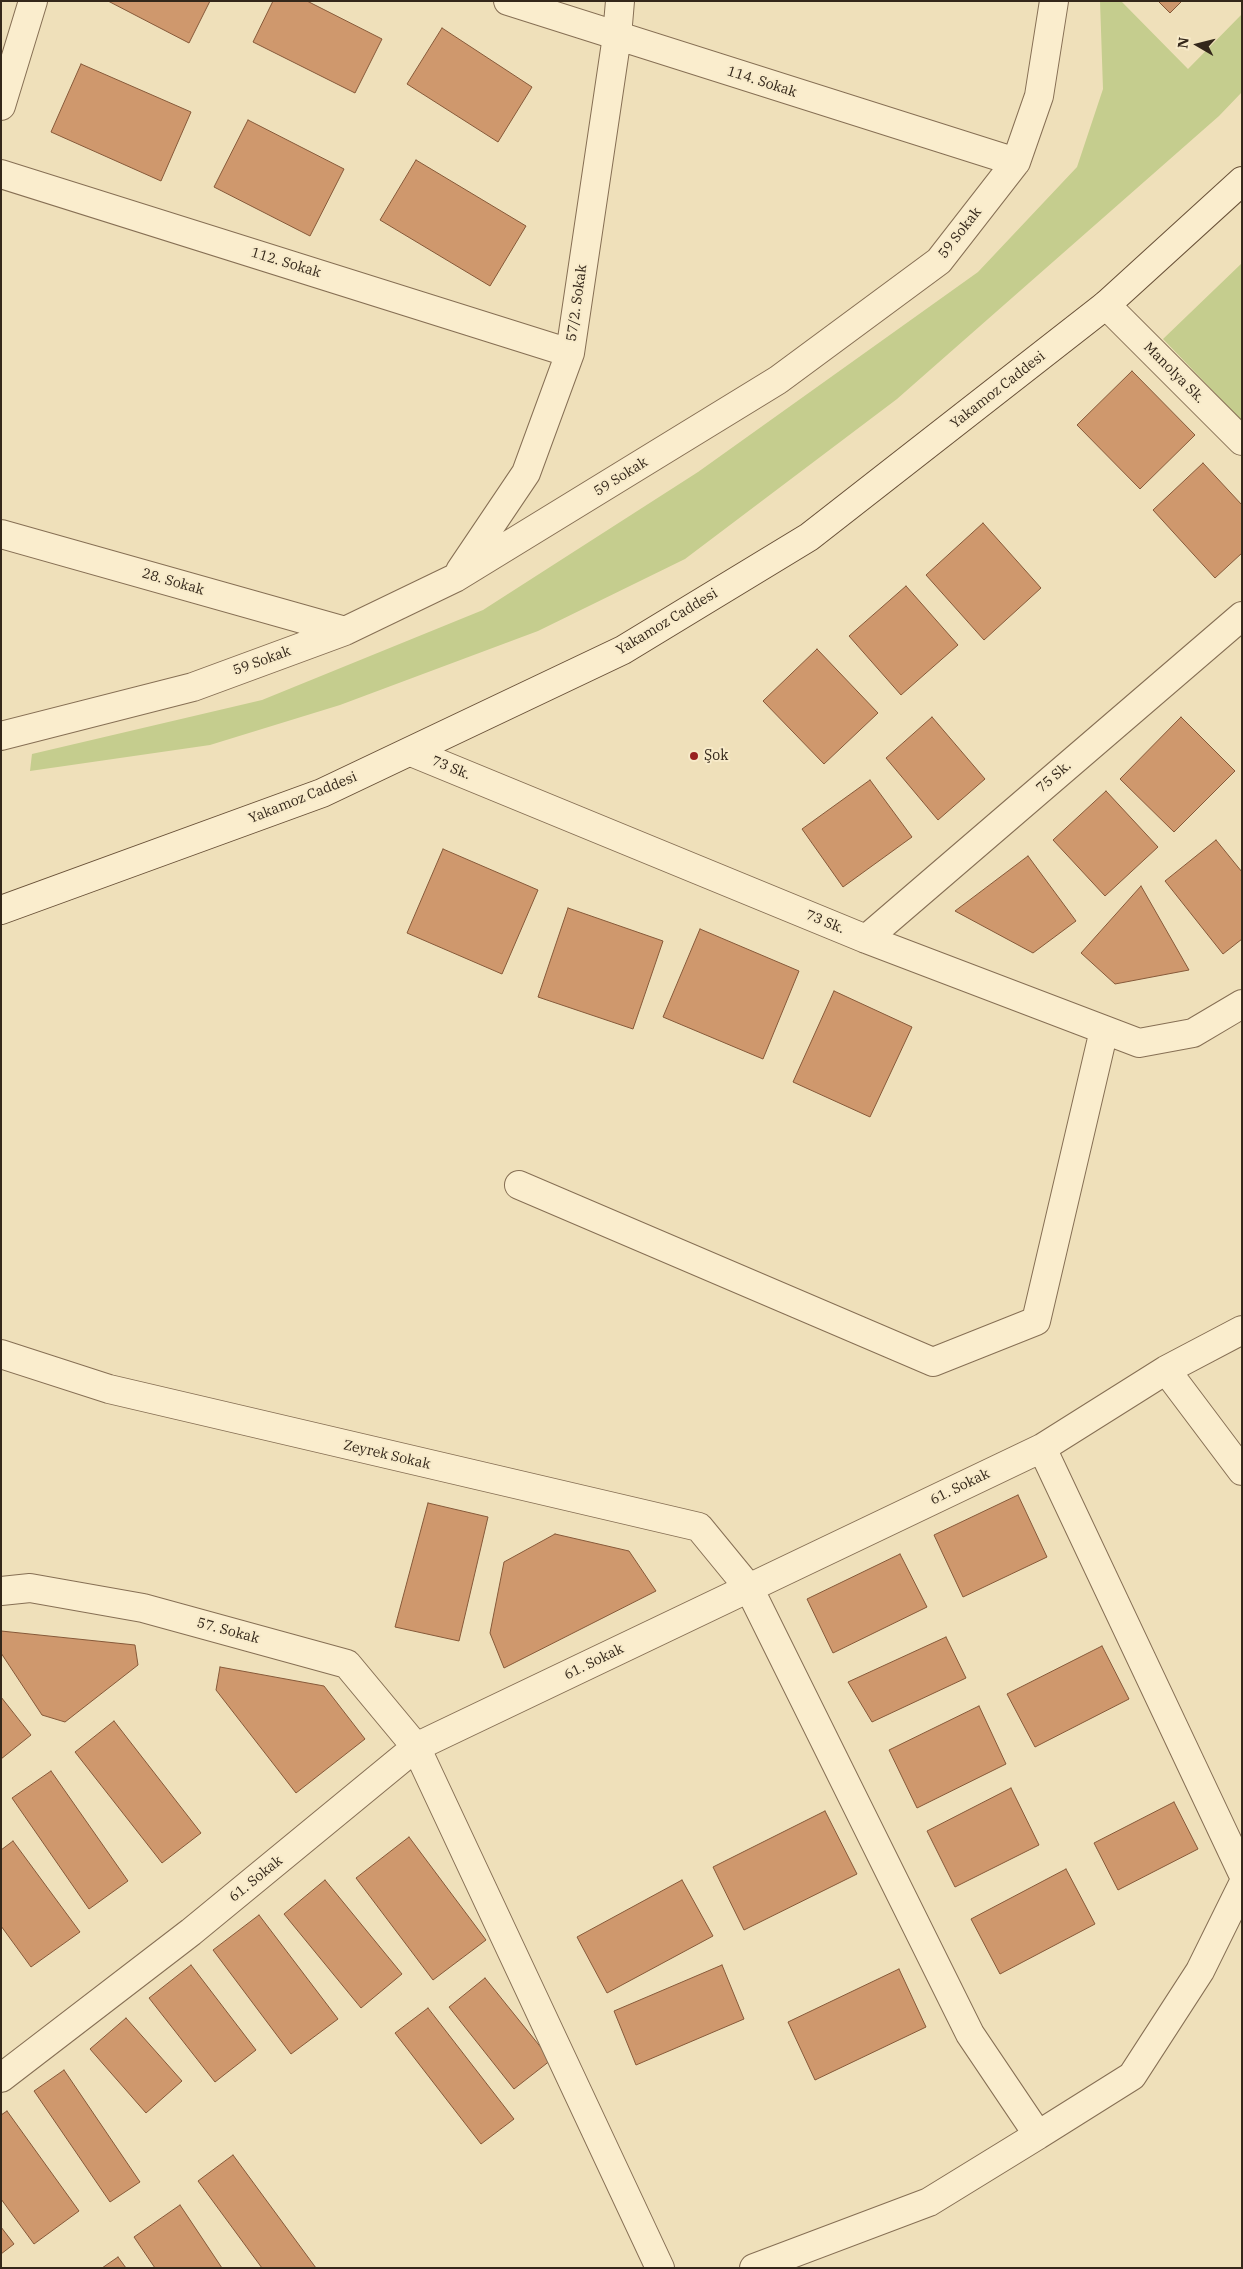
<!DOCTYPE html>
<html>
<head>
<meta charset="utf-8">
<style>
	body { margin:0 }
	#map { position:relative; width:1243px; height:2269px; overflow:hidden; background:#efe0ba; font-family:"IBM Plex Serif",serif }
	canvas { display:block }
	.frame { position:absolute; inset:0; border:2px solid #34271a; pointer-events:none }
	.north { position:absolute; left:1173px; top:20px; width:50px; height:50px; -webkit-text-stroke:4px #f7eac9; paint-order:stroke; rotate:278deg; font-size:14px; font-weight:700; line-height:20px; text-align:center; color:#34271a }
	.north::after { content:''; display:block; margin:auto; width:18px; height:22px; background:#34271a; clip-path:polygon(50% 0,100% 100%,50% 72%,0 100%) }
</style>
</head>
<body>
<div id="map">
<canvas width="1243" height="2269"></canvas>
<div class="frame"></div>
<div class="north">N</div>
</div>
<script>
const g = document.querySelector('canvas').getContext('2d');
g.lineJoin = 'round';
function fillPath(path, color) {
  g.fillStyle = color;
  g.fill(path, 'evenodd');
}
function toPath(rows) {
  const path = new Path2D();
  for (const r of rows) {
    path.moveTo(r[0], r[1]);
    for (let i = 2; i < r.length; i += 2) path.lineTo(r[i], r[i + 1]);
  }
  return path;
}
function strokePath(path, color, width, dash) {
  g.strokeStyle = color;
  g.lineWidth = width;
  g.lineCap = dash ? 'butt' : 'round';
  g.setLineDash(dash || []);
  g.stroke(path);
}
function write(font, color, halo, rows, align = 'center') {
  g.font = font + ' "IBM Plex Serif",serif';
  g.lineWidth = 4;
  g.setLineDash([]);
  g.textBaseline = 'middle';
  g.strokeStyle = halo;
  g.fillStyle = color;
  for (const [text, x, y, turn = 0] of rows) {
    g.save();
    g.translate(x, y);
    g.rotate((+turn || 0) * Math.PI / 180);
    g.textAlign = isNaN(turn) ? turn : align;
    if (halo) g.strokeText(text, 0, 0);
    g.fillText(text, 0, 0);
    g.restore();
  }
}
fillPath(toPath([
	[1100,1,1121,1,1188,69,1242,14,1242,92,1219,116,897,399,685,559,538,631,340,705,210,745,30,771,32,754,262,700,483,610,698,472,978,272,1077,167,1103,89],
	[1242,263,1242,421,1163,339]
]), '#c5cd8e');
const building = toPath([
	[108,1,210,1,189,43,108,1],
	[273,1,307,1,382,39,355,93,253,42,273,1],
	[1158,1,1182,1,1170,13,1158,1],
	[442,28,532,87,498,142,407,84,442,28],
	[81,64,191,112,161,181,51,132,81,64],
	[248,120,344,169,310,236,214,187,248,120],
	[416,160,526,226,490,286,380,220,416,160],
	[1132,371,1195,435,1140,489,1077,425,1132,371],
	[1203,463,1242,505,1242,553,1215,578,1153,510,1203,463],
	[983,523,1041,588,984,640,926,575,983,523],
	[906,586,958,645,901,695,849,636,906,586],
	[817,649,878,713,824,764,763,701,817,649],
	[932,717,985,779,938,820,886,758,932,717],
	[1181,717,1235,771,1174,832,1120,779,1181,717],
	[870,780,912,837,843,887,802,829,870,780],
	[1106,791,1158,847,1105,896,1053,840,1106,791],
	[1216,840,1242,872,1242,939,1223,954,1165,881,1216,840],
	[443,849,538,890,502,974,407,933,443,849],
	[1028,856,1076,921,1033,953,955,911,1028,856],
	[1141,886,1189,970,1115,984,1081,953,1141,886],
	[568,908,663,941,633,1029,538,997,568,908],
	[700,929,799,971,763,1059,663,1017,700,929],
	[834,991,912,1027,870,1117,793,1082,834,991],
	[1018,1495,1047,1557,963,1597,934,1535,1018,1495],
	[428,1503,488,1517,459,1641,395,1627,428,1503],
	[555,1534,629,1551,656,1591,504,1668,490,1633,504,1562,555,1534],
	[900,1554,927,1607,833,1653,807,1599,900,1554],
	[1,1631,135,1645,138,1665,65,1722,42,1715,1,1653,1,1631],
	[946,1637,966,1678,872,1722,848,1682,946,1637],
	[1102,1646,1129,1699,1035,1747,1007,1694,1102,1646],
	[220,1667,324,1686,365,1739,296,1793,216,1690,220,1667],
	[1,1697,31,1735,1,1759,1,1697],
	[979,1706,1006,1764,917,1808,889,1750,979,1706],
	[114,1721,201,1833,162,1863,75,1752,114,1721],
	[51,1771,128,1881,89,1909,12,1798,51,1771],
	[1011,1788,1039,1845,955,1887,927,1831,1011,1788],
	[1174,1802,1198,1849,1118,1890,1094,1843,1174,1802],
	[825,1811,857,1874,744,1930,713,1867,825,1811],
	[409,1837,486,1940,433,1980,356,1878,409,1837],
	[13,1841,80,1932,31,1967,1,1926,1,1850,13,1841],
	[1066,1869,1095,1924,1000,1974,971,1919,1066,1869],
	[325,1880,402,1974,361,2008,284,1914,325,1880],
	[682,1880,713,1936,607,1993,577,1937,682,1880],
	[259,1915,338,2019,291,2054,213,1950,259,1915],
	[191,1965,256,2050,215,2082,149,1998,191,1965],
	[722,1965,744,2019,636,2065,614,2011,722,1965],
	[899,1969,926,2027,815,2080,788,2022,899,1969],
	[485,1978,551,2060,514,2089,449,2007,485,1978],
	[428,2008,514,2119,481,2144,395,2033,428,2008],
	[126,2018,182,2081,146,2113,90,2049,126,2018],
	[64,2070,140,2182,110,2202,34,2091,64,2070],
	[7,2111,79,2211,34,2244,1,2199,1,2115,7,2111],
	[233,2155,316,2268,262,2268,198,2181,233,2155],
	[180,2205,222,2268,155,2268,134,2237,180,2205],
	[1,2227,14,2244,1,2254,1,2227],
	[118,2257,126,2268,102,2268,118,2257]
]);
fillPath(building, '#cf986d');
strokePath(building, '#865939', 1);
const minor = toPath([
	[508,1,1016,162],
	[1,106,33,1],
	[1,174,570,353],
	[1106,305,1242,441],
	[1,534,345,631],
	[460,571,526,473,570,353,617,36,620,1],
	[1,736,193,687,345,631,455,578,778,380,939,261,1016,162,1039,96,1054,1],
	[411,752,866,939,1139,1043,1193,1033,1242,1004],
	[866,939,1242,616],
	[519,1185,933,1362,1036,1321,1104,1030],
	[1,1354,109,1389,699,1527,749,1588,970,2034,1038,2135,929,2202,754,2268],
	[1166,1370,1242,1471],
	[1042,1448,1242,1872],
	[1,1591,30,1588,143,1608,347,1664,416,1747,660,2268],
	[1,2078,191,1932,416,1747,1042,1448,1166,1370,1242,1330],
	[1038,2135,1132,2076,1200,1971,1242,1886]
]);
const secondary = toPath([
	[1,910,322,793,623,650,809,537,1106,305,1242,181]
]);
strokePath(minor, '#866f54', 30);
strokePath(secondary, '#685037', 30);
strokePath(minor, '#faedcd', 28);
strokePath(secondary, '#faedcd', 28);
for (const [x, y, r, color] of [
	[694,756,5,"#982221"]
]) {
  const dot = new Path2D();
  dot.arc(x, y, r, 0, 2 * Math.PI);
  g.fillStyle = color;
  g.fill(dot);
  strokePath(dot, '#f7eac9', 2);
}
write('14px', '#34271a', '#f7eac9', [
	["114. Sokak",762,82,18],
	["59 Sokak",960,233,-52],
	["112. Sokak",286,263,17],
	["57/2. Sokak",577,303,-82],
	["Manolya Sk.",1174,373,45],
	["Yakamoz Caddesi",998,390,-38],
	["59 Sokak",621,477,-32],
	["28. Sokak",173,582,16],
	["Yakamoz Caddesi",667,622,-31],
	["59 Sokak",262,661,-20],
	["73 Sk.",451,768,22],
	["75 Sk.",1054,777,-41],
	["Yakamoz Caddesi",303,798,-22],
	["73 Sk.",825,922,22],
	["Zeyrek Sokak",387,1455,13],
	["61. Sokak",960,1487,-26],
	["57. Sokak",228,1631,15],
	["61. Sokak",594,1662,-26],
	["61. Sokak",256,1879,-39]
]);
write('14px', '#34271a', '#f7eac9', [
	["Şok",704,756]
], 'left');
</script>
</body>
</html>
